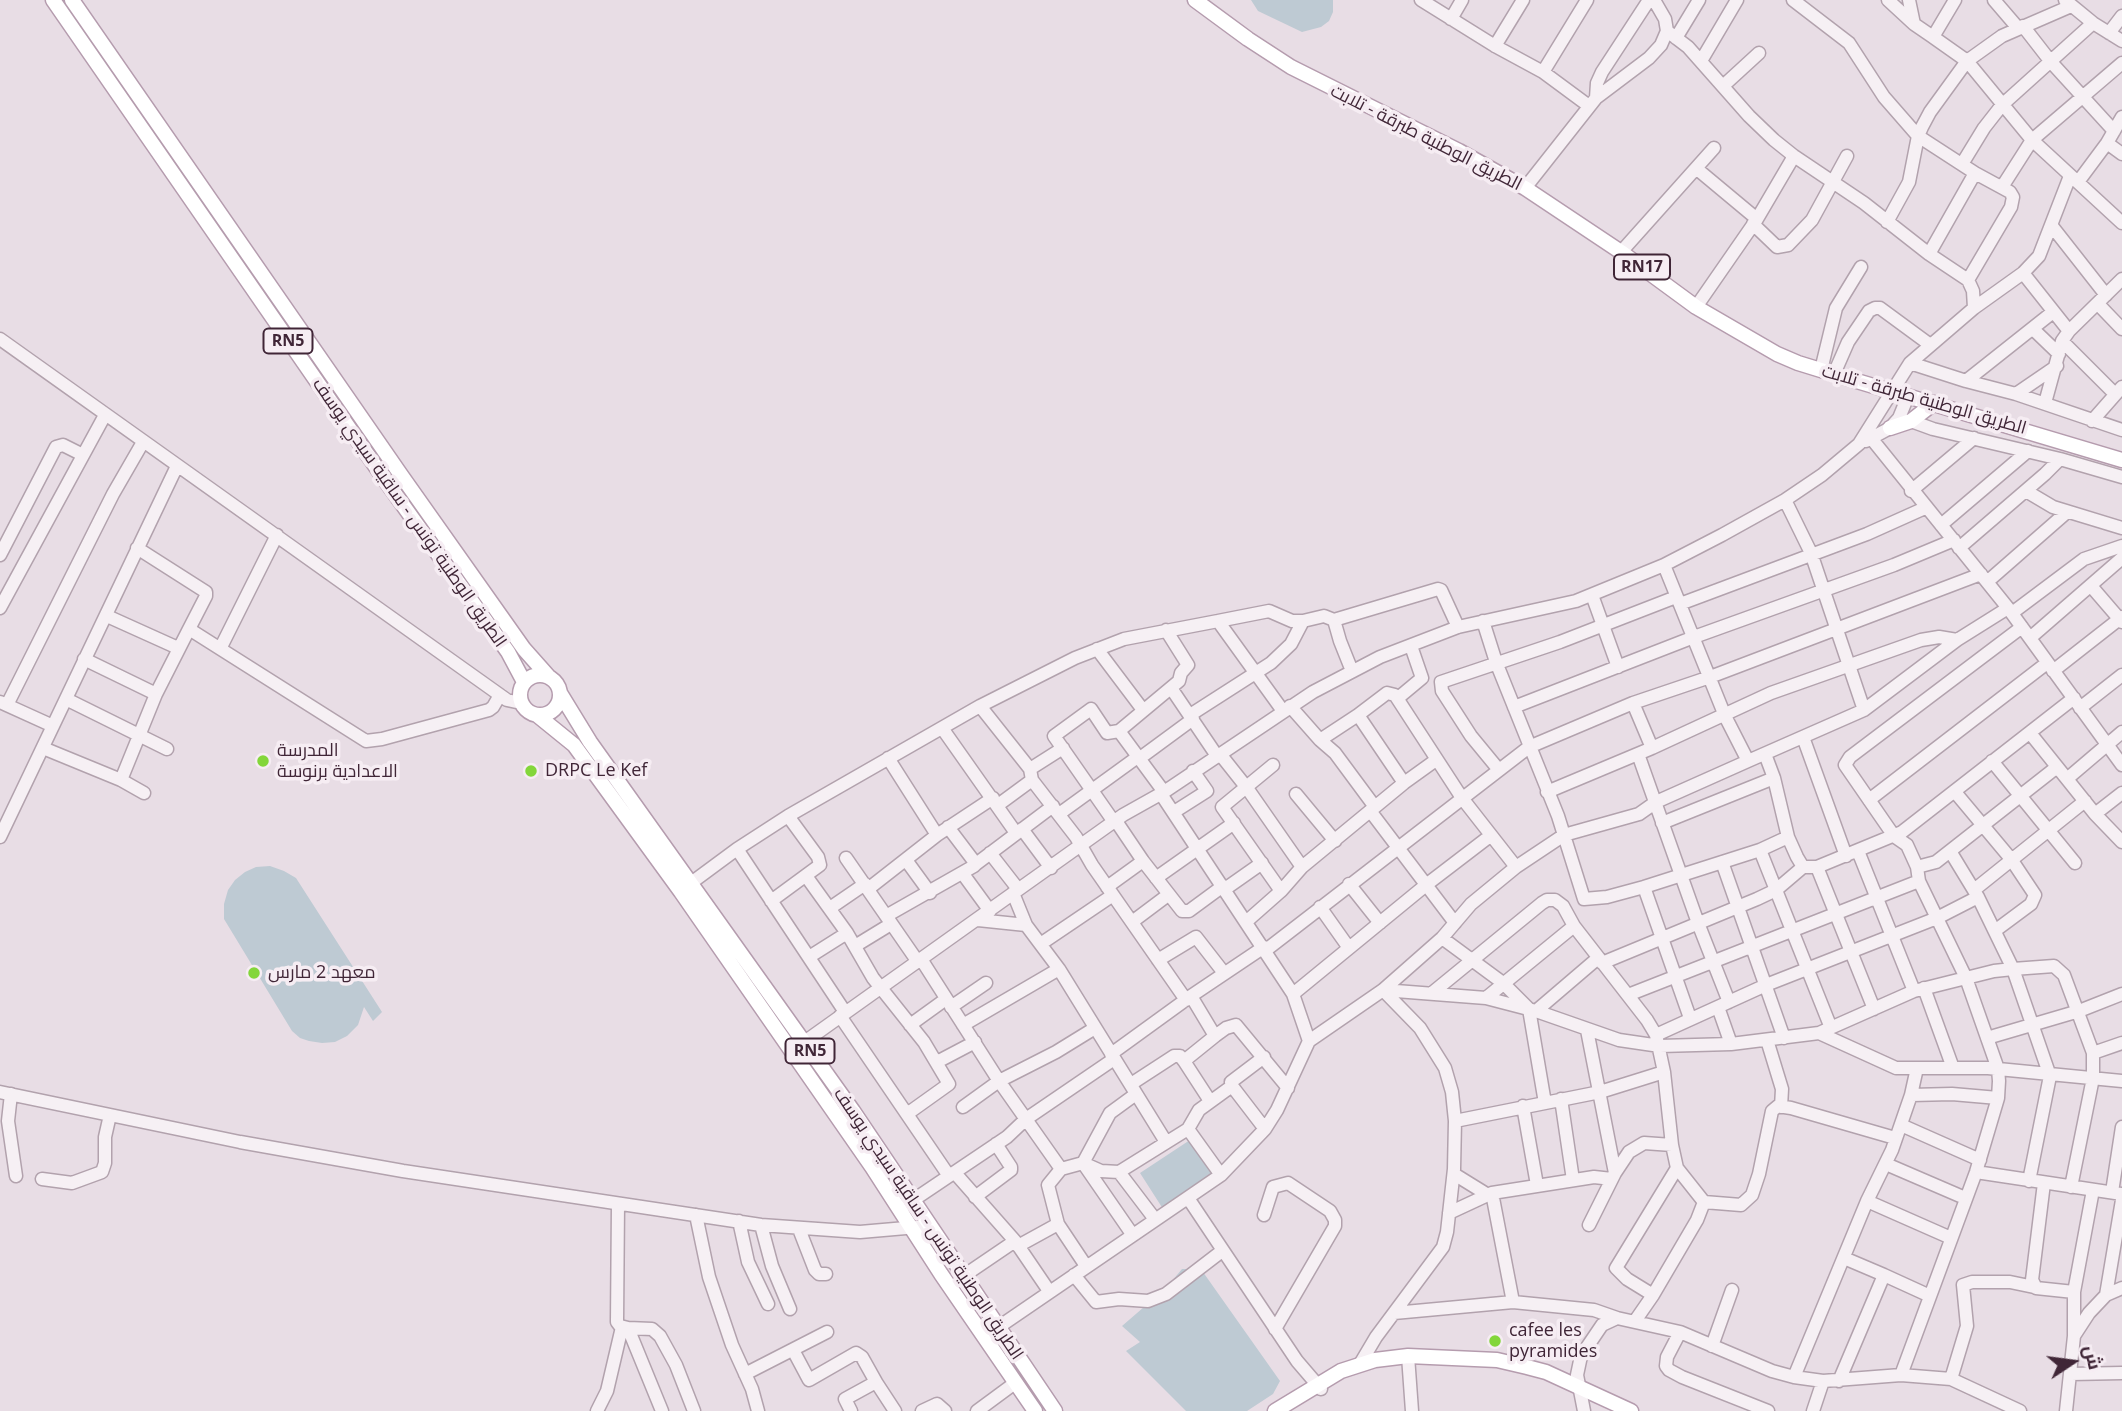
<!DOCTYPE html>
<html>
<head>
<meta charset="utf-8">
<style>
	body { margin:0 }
	#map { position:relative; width:2122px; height:1411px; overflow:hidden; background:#e8dde5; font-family:"Open Sans",Cairo,sans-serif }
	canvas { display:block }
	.north { position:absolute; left:2038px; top:1327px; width:70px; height:70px; -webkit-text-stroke:5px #f6edf3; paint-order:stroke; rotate:77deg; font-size:19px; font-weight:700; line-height:28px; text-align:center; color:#402637 }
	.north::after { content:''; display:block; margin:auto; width:24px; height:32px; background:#402637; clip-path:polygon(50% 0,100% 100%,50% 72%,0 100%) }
</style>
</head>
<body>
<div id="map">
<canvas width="2122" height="1411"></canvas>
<div class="north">ش</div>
</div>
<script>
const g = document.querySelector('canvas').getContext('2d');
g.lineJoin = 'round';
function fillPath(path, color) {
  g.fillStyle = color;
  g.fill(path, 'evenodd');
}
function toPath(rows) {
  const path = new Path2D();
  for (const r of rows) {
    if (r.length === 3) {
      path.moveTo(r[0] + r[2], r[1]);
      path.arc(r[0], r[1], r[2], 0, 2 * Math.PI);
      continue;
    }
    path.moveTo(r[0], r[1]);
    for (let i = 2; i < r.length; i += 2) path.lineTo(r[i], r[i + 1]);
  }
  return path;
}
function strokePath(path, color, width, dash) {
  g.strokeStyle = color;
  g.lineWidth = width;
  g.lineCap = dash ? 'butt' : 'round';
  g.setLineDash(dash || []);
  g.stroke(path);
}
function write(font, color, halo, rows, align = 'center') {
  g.font = font + ' "Open Sans",Cairo,sans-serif';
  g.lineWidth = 7;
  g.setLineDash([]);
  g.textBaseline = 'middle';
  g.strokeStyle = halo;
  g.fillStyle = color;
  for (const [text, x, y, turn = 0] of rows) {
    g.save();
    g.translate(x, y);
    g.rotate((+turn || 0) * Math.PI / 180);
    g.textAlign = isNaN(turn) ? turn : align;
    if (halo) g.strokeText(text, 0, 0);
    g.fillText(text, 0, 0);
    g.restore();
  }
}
fillPath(toPath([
	[1251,0,1333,0,1333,12,1329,21,1321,27,1302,32,1258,11],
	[270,866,284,871,296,878,382,1012,373,1021,364,1007,358,1025,347,1036,335,1042,322,1043,309,1041,300,1038,292,1031,224,919,224,904,228,890,235,880,245,872,256,867],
	[1190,1140,1215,1179,1165,1212,1140,1173],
	[1198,1265,1280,1381,1273,1394,1247,1411,1186,1411,1126,1351,1140,1342,1122,1326,1166,1288,1182,1269,1188,1269]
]), '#becad3');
const minor = toPath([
	[1421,0,1495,46,1543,72,1589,106],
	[1793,0,1849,43,1884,97,1918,136,1975,173,2010,192,2013,197,2011,207,1968,280],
	[1888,0,1914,24,1933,37],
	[1909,0,1914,24],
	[1955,0,1933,37,1967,61,2032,140,2122,223],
	[1994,0,2018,28],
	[2065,0,2093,23,2122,41],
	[1451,19,1462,0],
	[2023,26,2051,62,2114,131],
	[2109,33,2122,16],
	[1676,38,1699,0],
	[1495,46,1523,0],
	[1701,61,1737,0],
	[1543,72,1587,0],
	[1723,86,1759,53],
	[1596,98,1597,83,1602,72,1649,0],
	[2107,143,2122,154],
	[1962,164,1984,128,2002,105,2093,23],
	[1697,169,1757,219],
	[2078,182,2107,143,2122,117],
	[2002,187,2032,140,2122,63],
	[1525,188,1596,98,1649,58,1661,45,1667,31,1665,19,1654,0],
	[1887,222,1909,182,1918,136,1922,127,1930,112,1967,61,2002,36,2071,6],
	[1753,224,1777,247,1788,245,1812,220,1847,156],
	[2051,225,2106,295],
	[1621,252,1714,148],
	[1929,254,1975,173],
	[2023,273,2069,331],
	[2098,304,2122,329],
	[1696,307,1757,219,1794,156],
	[1974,308,2023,273,2039,256,2070,176],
	[2033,329,2059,354],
	[0,339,507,700,521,703],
	[2062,341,2115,394],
	[1910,363,1966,381,2016,394,2122,430],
	[1821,370,1836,308,1861,267],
	[1834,374,1848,342,1869,311,1875,308,1880,308,1929,344],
	[1966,381,2053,312],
	[2016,394,2057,366],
	[2045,403,2062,341,2069,331,2122,279],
	[1911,421,1933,429,2060,459,2122,477],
	[2092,421,2122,387],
	[1867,433,2008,608,2122,765],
	[1866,441,1890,428,1899,418,1908,396],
	[1911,491,1974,438],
	[2026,491,2053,507,2122,528],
	[1785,500,1811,553,1864,710],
	[1941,525,2028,451],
	[137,548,206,592,206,596,189,629],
	[1959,548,2045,474,2060,459],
	[0,555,56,447,63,445,83,455],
	[1664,565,1725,716,1748,761,1864,710,1957,640,2008,608],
	[1987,582,2067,512],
	[2091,586,2122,622],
	[1592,595,1618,667],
	[1680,604,1867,534,1925,508],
	[0,608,105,415],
	[2012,613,2084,559,2122,546],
	[107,616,178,648],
	[1334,620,1340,641,1352,671],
	[1218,621,1269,611,1292,621,1303,621,1324,616,1334,620,1438,589,1441,590,1458,627],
	[1483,621,1496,662,1558,816,1584,899,1607,897,1644,887,1760,850,1788,837],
	[2022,627,1850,757,1845,765,1894,836,1907,845,1917,867,1936,862,2057,767],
	[2030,638,2122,558],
	[221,647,277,535],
	[1097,649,1143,710],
	[84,659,156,694],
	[2053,671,2122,617],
	[1171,688,1217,756],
	[1398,698,1422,678,1411,646],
	[66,699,167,749],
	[0,702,53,726],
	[1633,703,1652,748],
	[7,705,113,494,143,442],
	[980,706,1030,769,1032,780,1076,837,1092,865,1186,1000],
	[1290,706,1320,740,1335,753,1375,807],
	[1514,707,1694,637,1894,565,1954,540],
	[2080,708,2122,675],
	[1190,715,1271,663,1291,644,1303,621],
	[1358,715,1387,693,1395,695,1462,798,1516,867],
	[942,728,1016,833],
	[1119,731,1164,792],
	[2030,733,2095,814,2122,842],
	[1803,737,1846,856],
	[1320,740,1358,715,1404,783],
	[43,748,121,780,144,793],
	[1220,754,1247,788,1302,867],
	[1638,754,1698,923,1729,1002],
	[1765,754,1774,778,1788,837,1797,857,1803,867,1817,867,1902,832,2074,698],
	[888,758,937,835],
	[1140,758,1193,719],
	[1992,761,2075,863],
	[1273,765,1222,807,1281,891],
	[1030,769,1063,748],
	[1499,770,1471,736,1442,691,1441,682,1560,642,1676,597],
	[2068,778,2122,732],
	[121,780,156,694,189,629,366,741,382,739,489,710,493,707,500,695],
	[1547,792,1652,748,1771,693,1921,640,1939,637,1957,640],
	[1955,792,2011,859,2035,895,2031,904,1996,930],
	[1161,794,1293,994,1309,1041],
	[1296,794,1335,841],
	[1869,800,2047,663],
	[998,805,1032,780],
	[1174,812,1207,791,1193,771],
	[1371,812,1455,923],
	[1059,814,1139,756],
	[2095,814,2122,793],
	[1116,821,1143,861,1182,911,1189,911,1223,886],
	[1114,822,1054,736,1091,709,1107,733,1119,731,1179,681,1181,673,1188,665,1166,630],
	[1662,823,1774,778],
	[1022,829,1051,868],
	[0,837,177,466],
	[737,849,845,1012],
	[1760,850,1831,1028],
	[1858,851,1914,991],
	[990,853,1018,889],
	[846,858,918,962],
	[906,860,930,893],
	[1722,862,1784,1038],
	[976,864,1053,806],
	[1817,867,1874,1009],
	[963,874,990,911],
	[806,876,847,933,873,978,924,1042,949,1084,907,1114],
	[1156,878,1234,823],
	[691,883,737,849,788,816,980,706,1075,658,1124,639,1218,621,1283,711],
	[1349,884,1380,923],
	[1107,887,1143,861],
	[1644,887,1690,1018],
	[868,889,937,835,993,798],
	[1225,889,1262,863],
	[1974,890,2085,801],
	[1013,893,1026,925,1059,969,1166,1142],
	[771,901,820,865,818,857,788,816],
	[1320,907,1349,948],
	[830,908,865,884],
	[886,916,974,866,976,864,948,827],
	[978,920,1026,925],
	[1247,921,1281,891,1302,867,1404,783,1436,760],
	[1132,922,1168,895],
	[1442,938,1503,983,1529,1009,1545,1103],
	[1042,943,1113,895],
	[855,946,891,924],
	[1266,950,1529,747,1633,703,1710,677,1981,574],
	[809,957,847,933],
	[921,959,999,1081,1061,1169],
	[1158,960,1196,937,1224,973],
	[1602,963,1757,899,1776,890,1803,867],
	[1924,988,1953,1068],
	[1383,990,1486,998,1536,1011,1619,1040,1660,1046,1731,1044,1819,1033,1914,991,1994,971,2013,969,1978,897,1950,851],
	[1432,993,1542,903,1547,900,1555,900,1563,906,1574,926,1647,1020,1656,1035,1664,1072,1672,1145,1677,1168,1704,1202,1741,1205,1752,1195,1759,1174,1772,1111,1778,1106,1791,1108,1895,1138],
	[1293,994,1426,885,1490,836],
	[1628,995,1919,881],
	[1191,996,1215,1036,1184,1061,1210,1101],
	[1486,998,1574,926],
	[951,1007,986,983],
	[1718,1007,1731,1044],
	[1536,1011,1598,958],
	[840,1016,949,1176],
	[910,1025,946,999],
	[963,1025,1059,969],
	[1587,1030,1615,1173],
	[1819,1033,1896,1068,1988,1068,2122,1081],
	[1656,1035,1766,985,1937,918,1978,897],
	[1215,1036,1226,1028,1236,1025,1288,1088],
	[1987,1038,2079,1011,2122,994],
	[1767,1040,1782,1089,1781,1107],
	[796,1048,1123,815,1164,792,1313,692,1380,657,1458,627,1576,601,1664,565,1722,535,1785,500,1822,475,1859,444,1910,363,1974,308,1973,291,1968,280,1929,254,1864,203,1794,156,1774,140,1749,116,1688,47,1667,31],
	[2093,1053,2122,1043],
	[1111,1054,1191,996,1264,947],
	[1264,1057,1231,1082,1232,1086,1265,1129],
	[937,1062,975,1042],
	[1131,1084,1174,1056,1180,1056,1184,1061],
	[0,1092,240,1142,403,1171,761,1225,860,1232,929,1226],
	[11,1094,8,1121,16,1176],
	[1911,1095,1952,1094,1998,1098],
	[1561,1099,1573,1180],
	[1523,1106,1537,1185],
	[963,1107,999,1081,1056,1052,1095,1028],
	[1455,1121,1600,1092,1664,1072],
	[1901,1125,1980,1160],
	[1188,1129,1199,1110,1232,1086],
	[1886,1164,1965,1198],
	[1976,1172,2122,1194],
	[955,1173,1015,1241,1049,1291],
	[1454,1174,1488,1195],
	[42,1179,72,1183,102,1172,105,1163,105,1137,110,1115],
	[2029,1181,2050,1076,2013,969,2054,966,2064,975,2093,1053,2093,1078,2071,1187],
	[2044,1183,2032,1280,2036,1288,2074,1292,2074,1336],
	[2112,1192,2122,1127],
	[1492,1193,1513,1302,1594,1310,1617,1318],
	[975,1197,1011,1170,1011,1167,996,1144],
	[1188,1198,1297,1361,1321,1389],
	[1867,1201,1951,1238],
	[618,1204,617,1322,620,1326,628,1328,652,1329,660,1336,676,1365,694,1411],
	[900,1209,1007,1137,1026,1119,1114,1059],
	[1449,1213,1492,1193,1594,1177,1612,1179],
	[696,1215,709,1277,732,1345,752,1389,758,1411],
	[1264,1215,1273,1187,1288,1183,1330,1211,1335,1220,1335,1226,1275,1329],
	[1154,1218,1119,1172,1188,1129,1221,1175],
	[739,1221,748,1262,768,1304],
	[1058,1224,1048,1185,1061,1169,1083,1163,1101,1171,1119,1172],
	[761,1225,772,1266,790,1309],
	[1589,1225,1615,1173,1629,1152,1644,1143,1672,1145],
	[799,1229,815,1270,819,1274,826,1274],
	[1132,1234,1083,1163,1110,1113,1136,1094],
	[1018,1246,1058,1224,1086,1266],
	[1844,1258,1884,1275],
	[1074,1275,1096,1302,1119,1299,1148,1301,1166,1294,1222,1251],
	[962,1277,1015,1241],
	[2074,1292,2093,1190],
	[1653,1295,1627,1279,1616,1268,1677,1168],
	[2106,1295,2122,1200],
	[1394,1313,1513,1302],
	[1635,1321,1653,1295,1697,1220,1704,1202],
	[628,1328,662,1411],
	[1680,1332,1667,1357,1666,1366,1669,1370,1682,1377,1768,1411],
	[984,1337,1221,1175,1265,1129,1277,1110,1309,1041,1383,990,1442,938,1471,904,1516,867,1564,835,1639,814,1656,802,1748,761],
	[1712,1346,1732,1290],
	[793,1350,809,1380,856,1353,862,1357,876,1382],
	[1408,1356,1412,1411],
	[1360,1364,1376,1337,1443,1247,1447,1232,1454,1169,1455,1121,1452,1092,1445,1068,1420,1028,1383,990],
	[745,1374,827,1332],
	[2071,1374,2122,1373],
	[1901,1375,1976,1172,1998,1098,1999,1081,1998,1069,1966,978,1919,881,1917,867],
	[1794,1377,1867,1201,1892,1150,1911,1095,1917,1068],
	[1951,1379,1967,1326,1963,1285,1972,1282,2010,1282,2034,1287],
	[1839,1381,1884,1275,1930,1296],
	[597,1411,607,1391,622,1327],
	[851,1411,845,1399,876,1382,895,1411],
	[922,1411,937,1404,945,1411],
	[977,1411,1015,1383],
	[1584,1411,1577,1375,1581,1356,1602,1325,1617,1318,1680,1332,1772,1371,1794,1377,1823,1381,1901,1375,1951,1379,2020,1411],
	[1813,1411,1823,1381],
	[2066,1411,2074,1336,2089,1313,2106,1295,2122,1288]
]);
const major = toPath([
	[53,0,385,480,508,652,524,682],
	[72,0,401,475,524,649,548,676],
	[1195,0,1248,39,1291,67,1459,151,1525,188,1621,252,1696,307,1777,354,1798,363,1850,379,2122,460],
	[1890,428,1911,421,1934,403],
	[540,695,20],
	[560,693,590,742,853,1111,1055,1411],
	[537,715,574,745,681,892,872,1167,941,1274,1035,1411],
	[1275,1411,1341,1371,1375,1360,1408,1356,1497,1360,1527,1367,1546,1372,1631,1411]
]);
strokePath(minor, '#b2a2ad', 15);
strokePath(major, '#b59cae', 17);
strokePath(minor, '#f6f0f4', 12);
strokePath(major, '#fff', 14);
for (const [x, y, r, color] of [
	[263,761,7,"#83d63a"],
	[531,771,7,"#83d63a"],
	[254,973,7,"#83d63a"],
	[1495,1341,7,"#83d63a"]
]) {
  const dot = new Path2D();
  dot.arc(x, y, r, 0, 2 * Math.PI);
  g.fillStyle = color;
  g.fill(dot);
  strokePath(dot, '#f6edf3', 2.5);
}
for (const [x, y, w] of [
	[1642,267,56],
	[288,341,49],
	[810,1051,49]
]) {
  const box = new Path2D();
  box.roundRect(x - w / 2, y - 12.5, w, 25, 5);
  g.fillStyle = '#f6edf3';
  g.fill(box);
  strokePath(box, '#402637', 2);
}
write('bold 16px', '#402637', null, [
	["RN17",1642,267],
	["RN5",288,341],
	["RN5",810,1051]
]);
write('18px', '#402637', '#f6edf3', [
	["الطريق الوطنية طبرقة - تلابت",1426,138,27],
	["الطريق الوطنية طبرقة - تلابت",1924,400,16],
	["الطريق الوطنية تونس - ساقية سيدي يوسف",409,513,55],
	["الطريق الوطنية تونس - ساقية سيدي يوسف",928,1224,56]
]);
write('18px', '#402637', '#f6edf3', [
	["المدرسة",277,751],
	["الاعدادية برنوسة",277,772],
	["DRPC Le Kef",545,771],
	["معهد 2 مارس",268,973],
	["cafee les",1509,1331],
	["pyramides",1509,1352]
], 'left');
</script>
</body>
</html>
